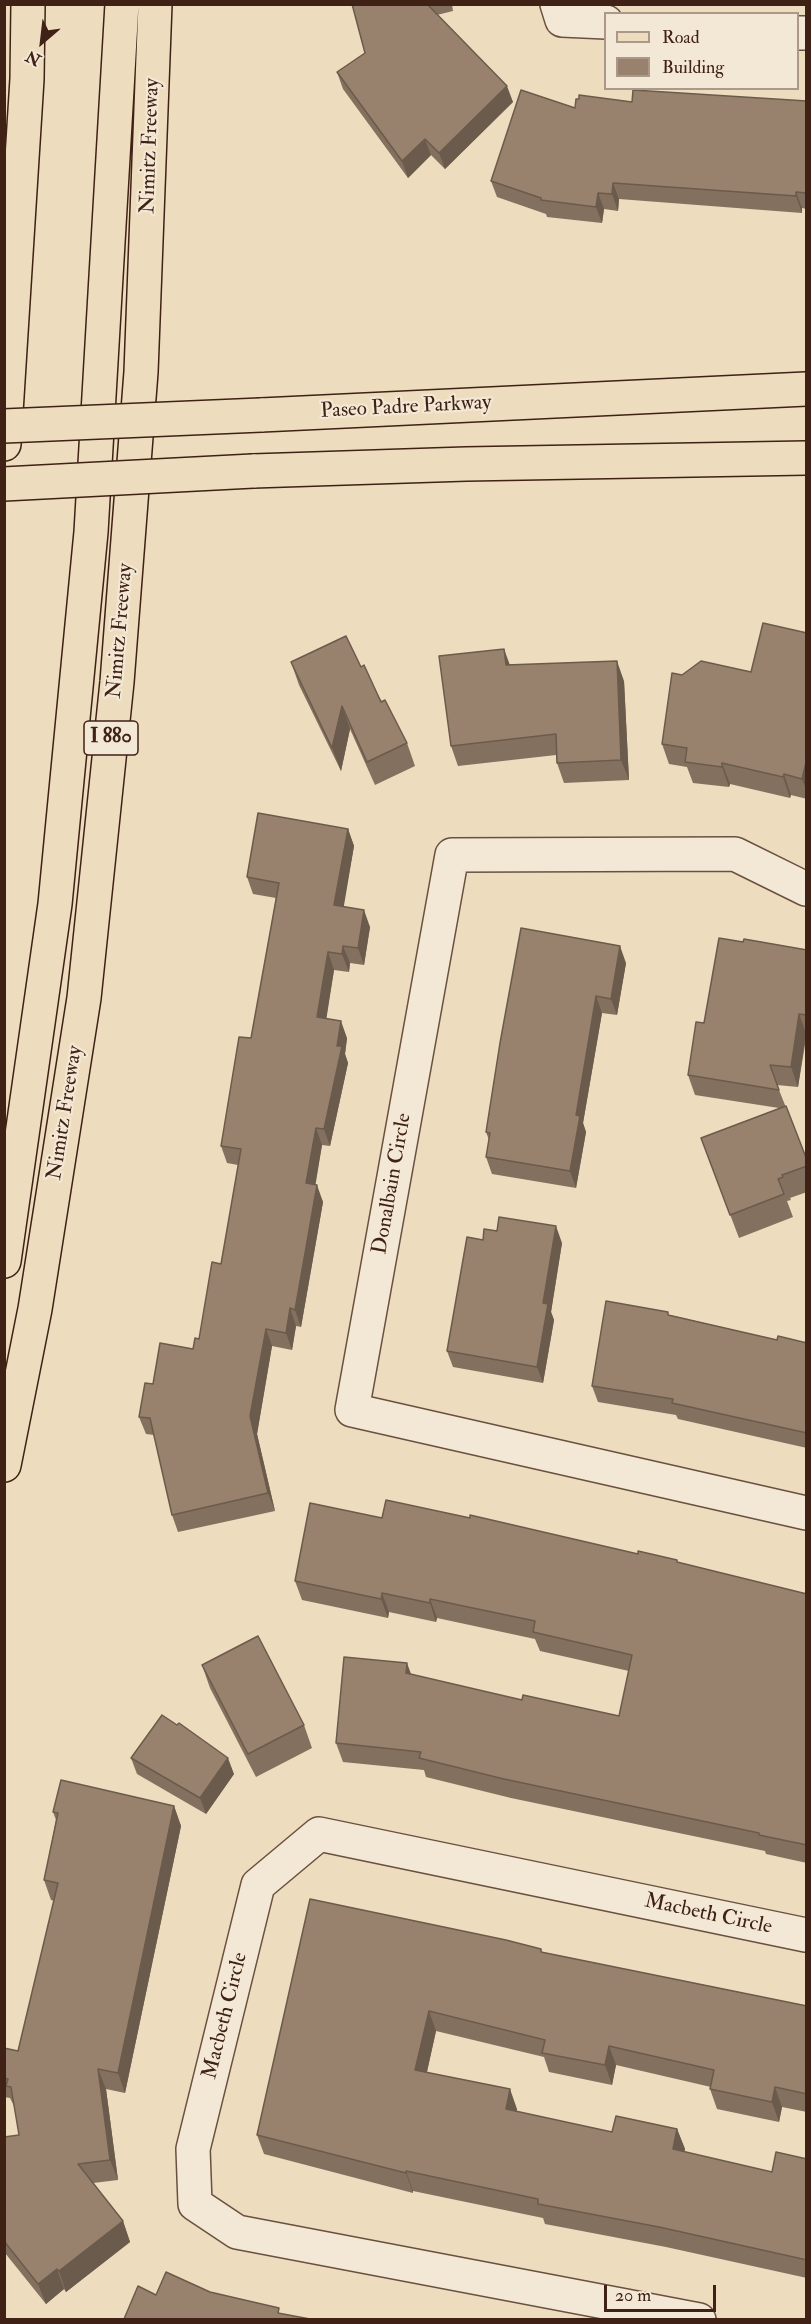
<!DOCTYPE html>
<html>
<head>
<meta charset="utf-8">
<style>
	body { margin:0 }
	#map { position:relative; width:811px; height:2324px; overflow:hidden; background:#eddcbe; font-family:"IM FELL Double Pica",serif }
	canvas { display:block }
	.frame { position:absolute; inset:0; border:6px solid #3f2115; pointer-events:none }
	.legend { position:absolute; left:604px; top:12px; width:195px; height:78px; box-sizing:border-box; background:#f3e8d5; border:2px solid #ab9888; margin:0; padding:8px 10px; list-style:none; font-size:18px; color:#3f2115 }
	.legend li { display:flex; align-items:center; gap:12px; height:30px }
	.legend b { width:30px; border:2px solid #ab9888 }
	.north { position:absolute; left:12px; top:12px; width:60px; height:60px; -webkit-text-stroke:4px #f3e8d5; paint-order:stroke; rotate:208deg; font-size:16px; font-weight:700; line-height:24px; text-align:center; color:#3f2115 }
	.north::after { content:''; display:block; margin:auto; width:21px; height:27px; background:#3f2115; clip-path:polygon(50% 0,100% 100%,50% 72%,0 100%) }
	.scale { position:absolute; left:604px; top:2285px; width:112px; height:27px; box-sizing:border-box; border:3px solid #3f2115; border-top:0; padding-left:8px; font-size:18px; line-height:21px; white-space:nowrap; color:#3f2115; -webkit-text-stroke:4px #f3e8d5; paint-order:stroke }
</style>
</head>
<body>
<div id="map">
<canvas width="811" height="2324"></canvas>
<div class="frame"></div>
<ul class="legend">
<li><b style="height:8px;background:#eddcbe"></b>Road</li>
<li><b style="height:16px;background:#99826d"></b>Building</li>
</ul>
<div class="north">N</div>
<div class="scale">20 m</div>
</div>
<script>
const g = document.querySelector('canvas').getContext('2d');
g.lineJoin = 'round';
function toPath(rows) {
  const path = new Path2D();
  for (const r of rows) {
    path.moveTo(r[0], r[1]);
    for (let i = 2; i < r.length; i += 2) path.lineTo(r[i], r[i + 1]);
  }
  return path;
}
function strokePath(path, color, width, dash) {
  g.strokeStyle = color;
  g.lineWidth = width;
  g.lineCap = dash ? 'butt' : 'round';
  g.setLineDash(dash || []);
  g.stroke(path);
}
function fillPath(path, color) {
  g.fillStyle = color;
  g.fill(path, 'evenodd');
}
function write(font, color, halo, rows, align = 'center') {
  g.font = font + ' "IM FELL Double Pica",serif';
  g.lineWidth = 4.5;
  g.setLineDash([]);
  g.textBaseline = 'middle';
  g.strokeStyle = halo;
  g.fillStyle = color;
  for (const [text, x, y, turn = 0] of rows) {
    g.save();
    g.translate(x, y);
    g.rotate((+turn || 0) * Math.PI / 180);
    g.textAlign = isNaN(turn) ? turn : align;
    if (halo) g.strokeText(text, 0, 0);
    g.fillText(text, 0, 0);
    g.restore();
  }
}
const minor = toPath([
	[557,4,562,20,606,22],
	[798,33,806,33],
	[806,889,735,854,452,855,352,1410,806,1513],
	[699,2320,237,2232,195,2204,193,2149,258,1885,319,1834,806,1935]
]);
const major = toPath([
	[261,415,806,389],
	[253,471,466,464,806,458]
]);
const highway = toPath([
	[4,444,27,79,28,4],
	[4,1261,55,904,91,532,122,4],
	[4,1465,35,1309,84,998,117,682,141,372,155,4]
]);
strokePath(minor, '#6a503f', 36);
strokePath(major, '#3f2115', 36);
strokePath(highway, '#3f2115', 36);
strokePath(minor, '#f3e8d5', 33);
strokePath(major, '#eddcbe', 33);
strokePath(highway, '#eddcbe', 33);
const majorBridge = toPath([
	[4,426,261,415],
	[4,484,253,471]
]);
strokePath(majorBridge, '#3f2115', 36, []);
strokePath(majorBridge, '#eddcbe', 33);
fillPath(toPath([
	[352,4,452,4,453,11,437,15,513,102,445,169,431,155,408,178,343,89,337,72,365,53],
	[807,101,807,209,802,208,802,213,619,199,618,211,604,209,602,223,547,217,546,214,497,197,491,181,575,108,632,102],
	[807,633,807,799,791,795,790,798,730,784,729,787,693,783,687,767,669,764,662,744,682,675,751,672],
	[291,662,361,667,407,743,415,766,375,785,350,729,341,771,299,685],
	[624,681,629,780,564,783,557,763,556,755,458,766,451,746],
	[348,829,354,846,343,907,370,927,364,965,350,963,349,972,334,970,326,1018,347,1038,345,1054,348,1063,330,1146,322,1145,315,1184,323,1202,301,1327,296,1326,292,1350,272,1346,257,1434,275,1511,178,1532,172,1515,154,1435,146,1434,139,1417,153,1384,193,1349,199,1339,221,1264,238,1165,227,1163,221,1146,251,1038,276,898,253,894,247,877],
	[743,942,807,950,807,1033,798,1087,777,1085,807,1160,807,1192,790,1198,791,1200,787,1201,793,1217,739,1238,701,1138,779,1108,695,1095,688,1075,704,1023],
	[626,963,617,1015,602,1013,583,1123,586,1132,576,1188,492,1174,486,1157,489,1140,486,1132,500,1043],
	[483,1240,562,1243,551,1312,554,1320,543,1383,453,1367,447,1351],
	[670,1315,777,1340,807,1343,807,1448,678,1419,676,1415,598,1402,592,1386],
	[382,1518,638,1554,678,1562,807,1594,807,1863,766,1854,765,1851,511,1798,426,1777,424,1770,343,1762,336,1743,411,1675,522,1700,619,1716,629,1671,540,1651,535,1639,437,1618,436,1622,389,1612,388,1618,302,1600,295,1581],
	[202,1665,304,1725,312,1748,256,1777,210,1688],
	[131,1758,234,1774,206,1814,137,1774],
	[174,1806,181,1826,125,2093,106,2089,118,2180,93,2183,123,2221,130,2242,66,2292,64,2289,46,2304,5,2253,4,2254,4,2137,19,2135,14,2106,10,2098,4,2097,4,2048,18,2051,54,1901,51,1900,44,1880,56,1820,53,1812],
	[310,1899,541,1949,542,1952,807,2006,807,2112,782,2107,779,2122,717,2109,710,2089,711,2087,616,2065,612,2085,549,2072,544,2057,436,2031,427,2072,517,2109,516,2112,612,2132,677,2129,685,2149,684,2152,772,2172,807,2159,807,2278,666,2247,545,2224,543,2218,413,2191,413,2193,264,2154,257,2135]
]), '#84705e');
fillPath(toPath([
	[507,86,513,102,445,169,439,153],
	[425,139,431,155,408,178,402,161],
	[613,183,619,199,618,211,612,194],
	[796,192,802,208,802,213,796,196],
	[598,193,604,209,602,223,596,207],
	[504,649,511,668,506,665],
	[617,661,624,681,629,780,621,760],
	[342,706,350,729,341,771,332,748],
	[807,758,807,792,802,779],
	[722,763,730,784,729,787,722,767],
	[784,774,791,795,790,798,783,777],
	[348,829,354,846,341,923,334,905],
	[364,910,370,927,364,965,358,948],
	[343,946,350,963,349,972,342,954],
	[620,946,626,963,617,1015,611,999],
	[328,952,334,970,324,1034,317,1017],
	[596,996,602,1013,583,1123,586,1132,576,1188,570,1171,576,1115],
	[799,1014,806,1033,798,1087,791,1067],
	[341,1021,347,1038,345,1054,348,1063,330,1146,324,1129],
	[316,1128,322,1145,313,1200,306,1183],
	[317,1185,323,1202,301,1327,295,1310],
	[556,1226,562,1243,551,1312,554,1320,543,1383,537,1367,543,1303],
	[290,1308,296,1326,292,1350,286,1333],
	[266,1329,272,1346,257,1434,275,1511,268,1493,250,1416],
	[382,1593,389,1612,388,1618,381,1599],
	[430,1599,437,1618,436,1622,430,1603],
	[407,1663,414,1682,406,1673],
	[228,1758,234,1774,206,1814,200,1798],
	[174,1806,181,1826,125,2093,118,2073],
	[429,2011,436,2031,423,2089,415,2070],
	[609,2046,616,2065,612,2085,605,2065],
	[98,2069,106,2089,118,2180,110,2160],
	[775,2087,782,2107,779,2122,772,2102],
	[510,2089,517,2109,513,2129,506,2109],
	[677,2129,685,2149,680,2169,673,2149],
	[406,2171,413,2191,413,2193,406,2173],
	[123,2221,130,2242,66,2292,59,2271],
	[57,2269,64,2289,46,2304,38,2284]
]), '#6b5b4c');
const building = toPath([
	[352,4,427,4,507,86,439,153,425,139,402,161,337,72,365,53,352,4],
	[521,90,575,108,576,99,579,99,579,95,632,102,633,90,807,101,807,193,796,192,796,196,613,183,612,194,598,193,596,207,541,200,541,198,491,181,521,90],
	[763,623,807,633,807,758,802,779,784,774,783,777,722,763,722,767,685,762,687,748,662,744,672,673,682,675,701,661,751,672,763,623],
	[346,636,361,667,364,665,381,702,385,700,407,743,367,762,342,706,332,748,291,662,346,636],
	[504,649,506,665,617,661,621,760,557,763,556,734,451,746,439,656,504,649],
	[258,813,348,829,334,905,364,910,358,948,343,946,342,954,328,952,317,1017,341,1021,337,1046,342,1046,324,1129,316,1128,306,1183,317,1185,295,1310,290,1308,286,1333,266,1329,250,1416,268,1493,172,1515,150,1418,139,1417,145,1383,153,1384,160,1343,193,1349,195,1338,199,1339,212,1262,221,1264,241,1149,221,1146,239,1037,251,1038,279,883,247,877,258,813],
	[521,928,620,946,611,999,596,996,576,1115,580,1116,570,1171,486,1157,490,1133,486,1132,500,1043,521,928],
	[719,938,743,942,744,939,807,950,807,1015,799,1014,791,1067,770,1065,779,1090,688,1075,696,1022,704,1023,719,938],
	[786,1106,807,1160,807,1166,782,1175,783,1177,778,1179,784,1194,730,1215,701,1138,786,1106],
	[499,1217,556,1226,543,1303,548,1304,537,1367,447,1351,467,1237,483,1240,484,1229,497,1231,499,1217],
	[606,1301,668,1312,668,1315,777,1340,778,1336,807,1343,807,1433,672,1403,673,1399,592,1386,606,1301],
	[386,1500,470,1518,470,1515,638,1554,638,1551,677,1560,677,1562,807,1594,807,1845,759,1835,759,1833,504,1779,419,1758,421,1752,336,1743,344,1657,407,1663,406,1673,522,1700,523,1695,619,1716,632,1655,533,1632,535,1621,430,1599,430,1603,382,1593,381,1599,295,1581,310,1503,382,1518,386,1500],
	[258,1636,304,1725,248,1754,202,1665,258,1636],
	[162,1715,177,1725,179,1723,228,1758,200,1798,131,1758,162,1715],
	[61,1780,174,1806,118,2073,98,2069,110,2160,78,2164,123,2221,59,2271,57,2269,38,2284,4,2241,4,2137,19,2135,11,2087,6,2086,8,2079,4,2078,4,2048,18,2051,58,1883,44,1880,58,1813,53,1812,61,1780],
	[310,1899,506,1940,541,1949,541,1952,807,2006,807,2094,775,2087,772,2102,710,2089,714,2070,609,2046,605,2065,542,2053,545,2040,429,2011,415,2070,510,2089,506,2109,612,2132,616,2116,677,2129,673,2149,772,2172,776,2152,807,2159,807,2260,659,2227,538,2204,538,2199,406,2171,406,2173,257,2135,310,1899],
	[166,2272,210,2292,279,2308,278,2313,310,2319,124,2319,138,2286,156,2295,166,2272]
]);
fillPath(building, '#99826d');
strokePath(building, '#6b5b4c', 1.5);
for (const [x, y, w] of [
	[111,738,54]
]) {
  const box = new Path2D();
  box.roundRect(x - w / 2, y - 17, w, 34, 4.5);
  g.fillStyle = '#f3e8d5';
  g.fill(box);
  strokePath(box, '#3f2115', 1.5);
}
write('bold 20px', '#3f2115', null, [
	["I 880",111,738]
]);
write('21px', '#3f2115', '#f3e8d5', [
	["Nimitz Freeway",151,146,-88],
	["Paseo Padre Parkway",406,408,-3],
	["Nimitz Freeway",121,631,-85],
	["Nimitz Freeway",66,1113,-81],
	["Donalbain Circle",393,1184,-80],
	["Macbeth Circle",708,1915,12],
	["Macbeth Circle",226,2016,-76]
]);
</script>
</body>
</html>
